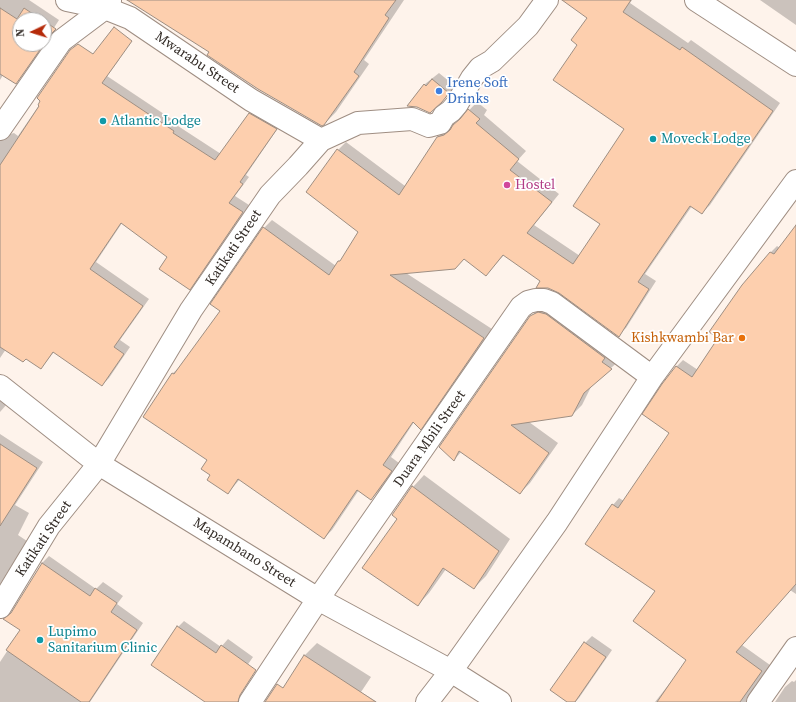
<!DOCTYPE html>
<html>
<head>
<meta charset="utf-8">
<style>
	body { margin:0 }
	#map { position:relative; width:796px; height:702px; overflow:hidden; background:#fef3eb; font-family:"Source Serif 4",serif }
	canvas { display:block }
	.north { position:absolute; left:12px; top:12px; width:40px; height:40px; box-sizing:border-box; background:#fff; border:1px solid #adaba9; border-radius:50%; rotate:266deg; font-size:11px; font-weight:700; line-height:16px; text-align:center; color:#332c27 }
	.north::after { content:''; display:block; margin:auto; width:14px; height:18px; background:#b52a09; clip-path:polygon(50% 0,100% 100%,50% 72%,0 100%) }
</style>
</head>
<body>
<div id="map">
<canvas width="796" height="702"></canvas>
<div class="north">N</div>
</div>
<script>
const g = document.querySelector('canvas').getContext('2d');
g.lineJoin = 'round';
function fillPath(path, color) {
  g.fillStyle = color;
  g.fill(path, 'evenodd');
}
function toPath(rows) {
  const path = new Path2D();
  for (const r of rows) {
    path.moveTo(r[0], r[1]);
    for (let i = 2; i < r.length; i += 2) path.lineTo(r[i], r[i + 1]);
  }
  return path;
}
function strokePath(path, color, width, dash) {
  g.strokeStyle = color;
  g.lineWidth = width;
  g.lineCap = dash ? 'butt' : 'round';
  g.setLineDash(dash || []);
  g.stroke(path);
}
function write(font, color, halo, rows, align = 'center') {
  g.font = font + ' "Source Serif 4",serif';
  g.lineWidth = 3.5;
  g.setLineDash([]);
  g.textBaseline = 'middle';
  g.strokeStyle = halo;
  g.fillStyle = color;
  for (const [text, x, y, turn = 0] of rows) {
    g.save();
    g.translate(x, y);
    g.rotate((+turn || 0) * Math.PI / 180);
    g.textAlign = isNaN(turn) ? turn : align;
    if (halo) g.strokeText(text, 0, 0);
    g.fillText(text, 0, 0);
    g.restore();
  }
}
fillPath(toPath([
	[0,0,29,0,59,20,46,40,47,41,22,76,16,83,3,75,0,80],
	[20,20,44,20,44,44,20,44],
	[159,0,404,0,364,60,369,64,336,112,324,124,211,52],
	[593,0,632,0,630,3,688,43,691,40,780,103,710,205,702,213,692,206,645,274,656,281,626,328,618,335,560,292,504,255,486,275,464,258,406,273,492,329,428,420,421,428,414,422,391,457,399,463,379,491,371,499,359,490,332,530,324,538,240,479,228,493,212,474,208,460,144,417,173,373,181,366,222,311,264,228,272,220,336,266,344,256,360,231,338,150,346,142,405,186,438,137,446,129,453,127,477,102,487,110,484,115,526,151,517,161,559,194,534,225,580,256,601,224,625,128,578,44,589,18],
	[760,0,796,0,796,25],
	[100,48,119,60,107,76,179,124,178,126,221,154,250,114,256,107,282,122,246,175,249,177,235,196,249,205,196,282,189,289,168,257,122,223,96,262,149,299,120,340,130,347,109,378,102,385,54,352,41,368,26,358,6,349,0,358,0,133,7,135,14,133,18,136,42,101,85,67],
	[439,73,455,86,449,94,442,101,408,105,425,84],
	[796,227,796,594,790,590,742,645,770,665,754,687,752,694,754,702,655,702,688,660,656,590,613,505,619,498,624,501,671,433,676,367,683,360,698,370,770,253,777,246,780,248],
	[541,306,621,359,592,385,582,405,572,415,529,422,558,443,530,483,520,493,462,451,454,460,531,317],
	[0,398,7,404,0,412],
	[0,434,43,462,15,505,29,513,18,535,27,541,0,584],
	[424,475,510,539,486,576,474,588,446,569,429,593,418,605,398,519,413,487],
	[49,556,96,589,103,582,123,596,117,604,143,623,90,702,0,702,0,662,21,630,5,619,14,610,42,563],
	[184,621,221,647,228,639,253,657,222,702,206,702,178,627],
	[592,636,612,650,579,698,575,702,569,702,551,690,585,643],
	[317,643,371,677,361,692,377,702,275,702,304,656],
	[796,680,796,702,775,702,785,687,792,681,794,682]
]), '#0003');
const building = toPath([
	[127,0,396,0,385,15,389,18,354,72,359,76,324,125,322,126,291,108,258,89,207,55,209,52,127,0],
	[562,0,631,0,623,12,680,50,682,47,773,111,702,214,690,206,638,282,649,289,619,337,559,293,548,288,536,288,540,281,503,255,486,276,464,259,455,269,390,275,484,338,421,430,413,422,383,465,392,471,371,500,357,490,324,539,238,479,228,494,207,480,210,475,201,469,207,460,143,417,172,373,174,374,220,311,210,304,263,227,329,275,338,261,340,261,358,232,306,192,337,149,399,195,437,137,444,135,450,130,453,125,460,119,468,109,480,119,476,123,519,159,510,170,552,202,527,233,573,264,600,224,573,206,624,129,553,80,577,45,571,40,587,18,562,0],
	[0,8,17,19,24,8,42,20,20,20,20,44,44,44,16,84,0,74,0,8],
	[44,21,56,29,51,34,44,44,44,21],
	[114,27,132,41,102,83,174,131,173,133,215,160,249,113,277,129,240,182,243,184,229,203,243,212,190,290,159,269,167,257,121,223,90,269,143,306,114,347,124,354,102,386,53,352,41,369,26,359,23,362,0,347,0,165,39,106,38,105,40,101,37,98,70,50,78,44,93,54,114,27],
	[432,79,449,93,442,102,430,113,417,107,407,106,424,84,426,86,432,79],
	[796,225,796,584,736,652,762,671,740,702,657,702,686,660,633,621,655,591,585,544,612,504,618,508,669,433,642,414,662,384,676,366,692,377,718,338,709,332,742,285,770,252,774,254,796,225],
	[538,312,546,314,605,358,602,362,612,369,584,393,572,416,511,425,549,453,520,494,459,451,454,461,439,447,530,316,538,312],
	[0,444,37,468,0,526,0,444],
	[412,486,499,551,474,589,443,568,418,606,362,568,397,519,392,515,412,486],
	[42,563,90,596,95,588,117,603,111,612,137,630,89,702,81,702,6,650,20,630,3,619,11,613,42,563],
	[177,626,216,653,221,645,256,670,240,695,238,702,205,702,151,665,177,626],
	[584,642,606,657,575,702,567,702,550,690,584,642],
	[304,655,376,702,265,702,277,684,283,688,304,655]
]);
fillPath(building, '#fdcfae');
strokePath(building, '#9e8e82', 1);
const street = toPath([
	[67,0,105,8,130,18,251,100,321,140],
	[696,0,796,65],
	[0,129,61,41,105,8,110,1],
	[0,386,99,464,318,599,451,671,500,702],
	[0,607,49,526,99,464,191,310,270,195,298,166,321,140,358,123,412,119,429,126,440,123,444,116,451,111,457,104,472,78,480,68,492,61,528,26,547,0],
	[250,702,318,599,521,307,528,302,536,300,544,300,552,303,652,377],
	[427,702,451,671,557,522,652,377,796,181],
	[758,702,796,648]
]);
strokePath(street, '#9f8e83', 24);
strokePath(street, '#fff', 22);
for (const [x, y, r, color] of [
	[439,91,4,"#3f7fe0"],
	[103,121,4,"#0f9aa8"],
	[653,139,4,"#0f9aa8"],
	[507,185,4,"#d1479c"],
	[742,338,4,"#e8710a"],
	[40,640,4,"#0f9aa8"]
]) {
  const dot = new Path2D();
  dot.arc(x, y, r, 0, 2 * Math.PI);
  g.fillStyle = color;
  g.fill(dot);
  strokePath(dot, '#fff', 1.5);
}
write('14px', '#332c27', '#fff', [
	["Mwarabu Street",197,63,34],
	["Katikati Street",234,248,-56],
	["Duara Mbili Street",430,439,-55],
	["Katikati Street",44,539,-56],
	["Mapambano Street",244,553,32]
]);
write('14px', '#366cbe', '#fff', [
	["Irene Soft",447,83],
	["Drinks",447,99]
], 'left');
write('14px', '#0d838f', '#fff', [
	["Atlantic Lodge",111,121],
	["Moveck Lodge",661,139],
	["Lupimo",48,632],
	["Sanitarium Clinic",48,648]
], 'left');
write('14px', '#b23c85', '#fff', [
	["Hostel",515,185]
], 'left');
write('14px', '#c56008', '#fff', [
	["Kishkwambi Bar",734,338]
], 'right');
</script>
</body>
</html>
